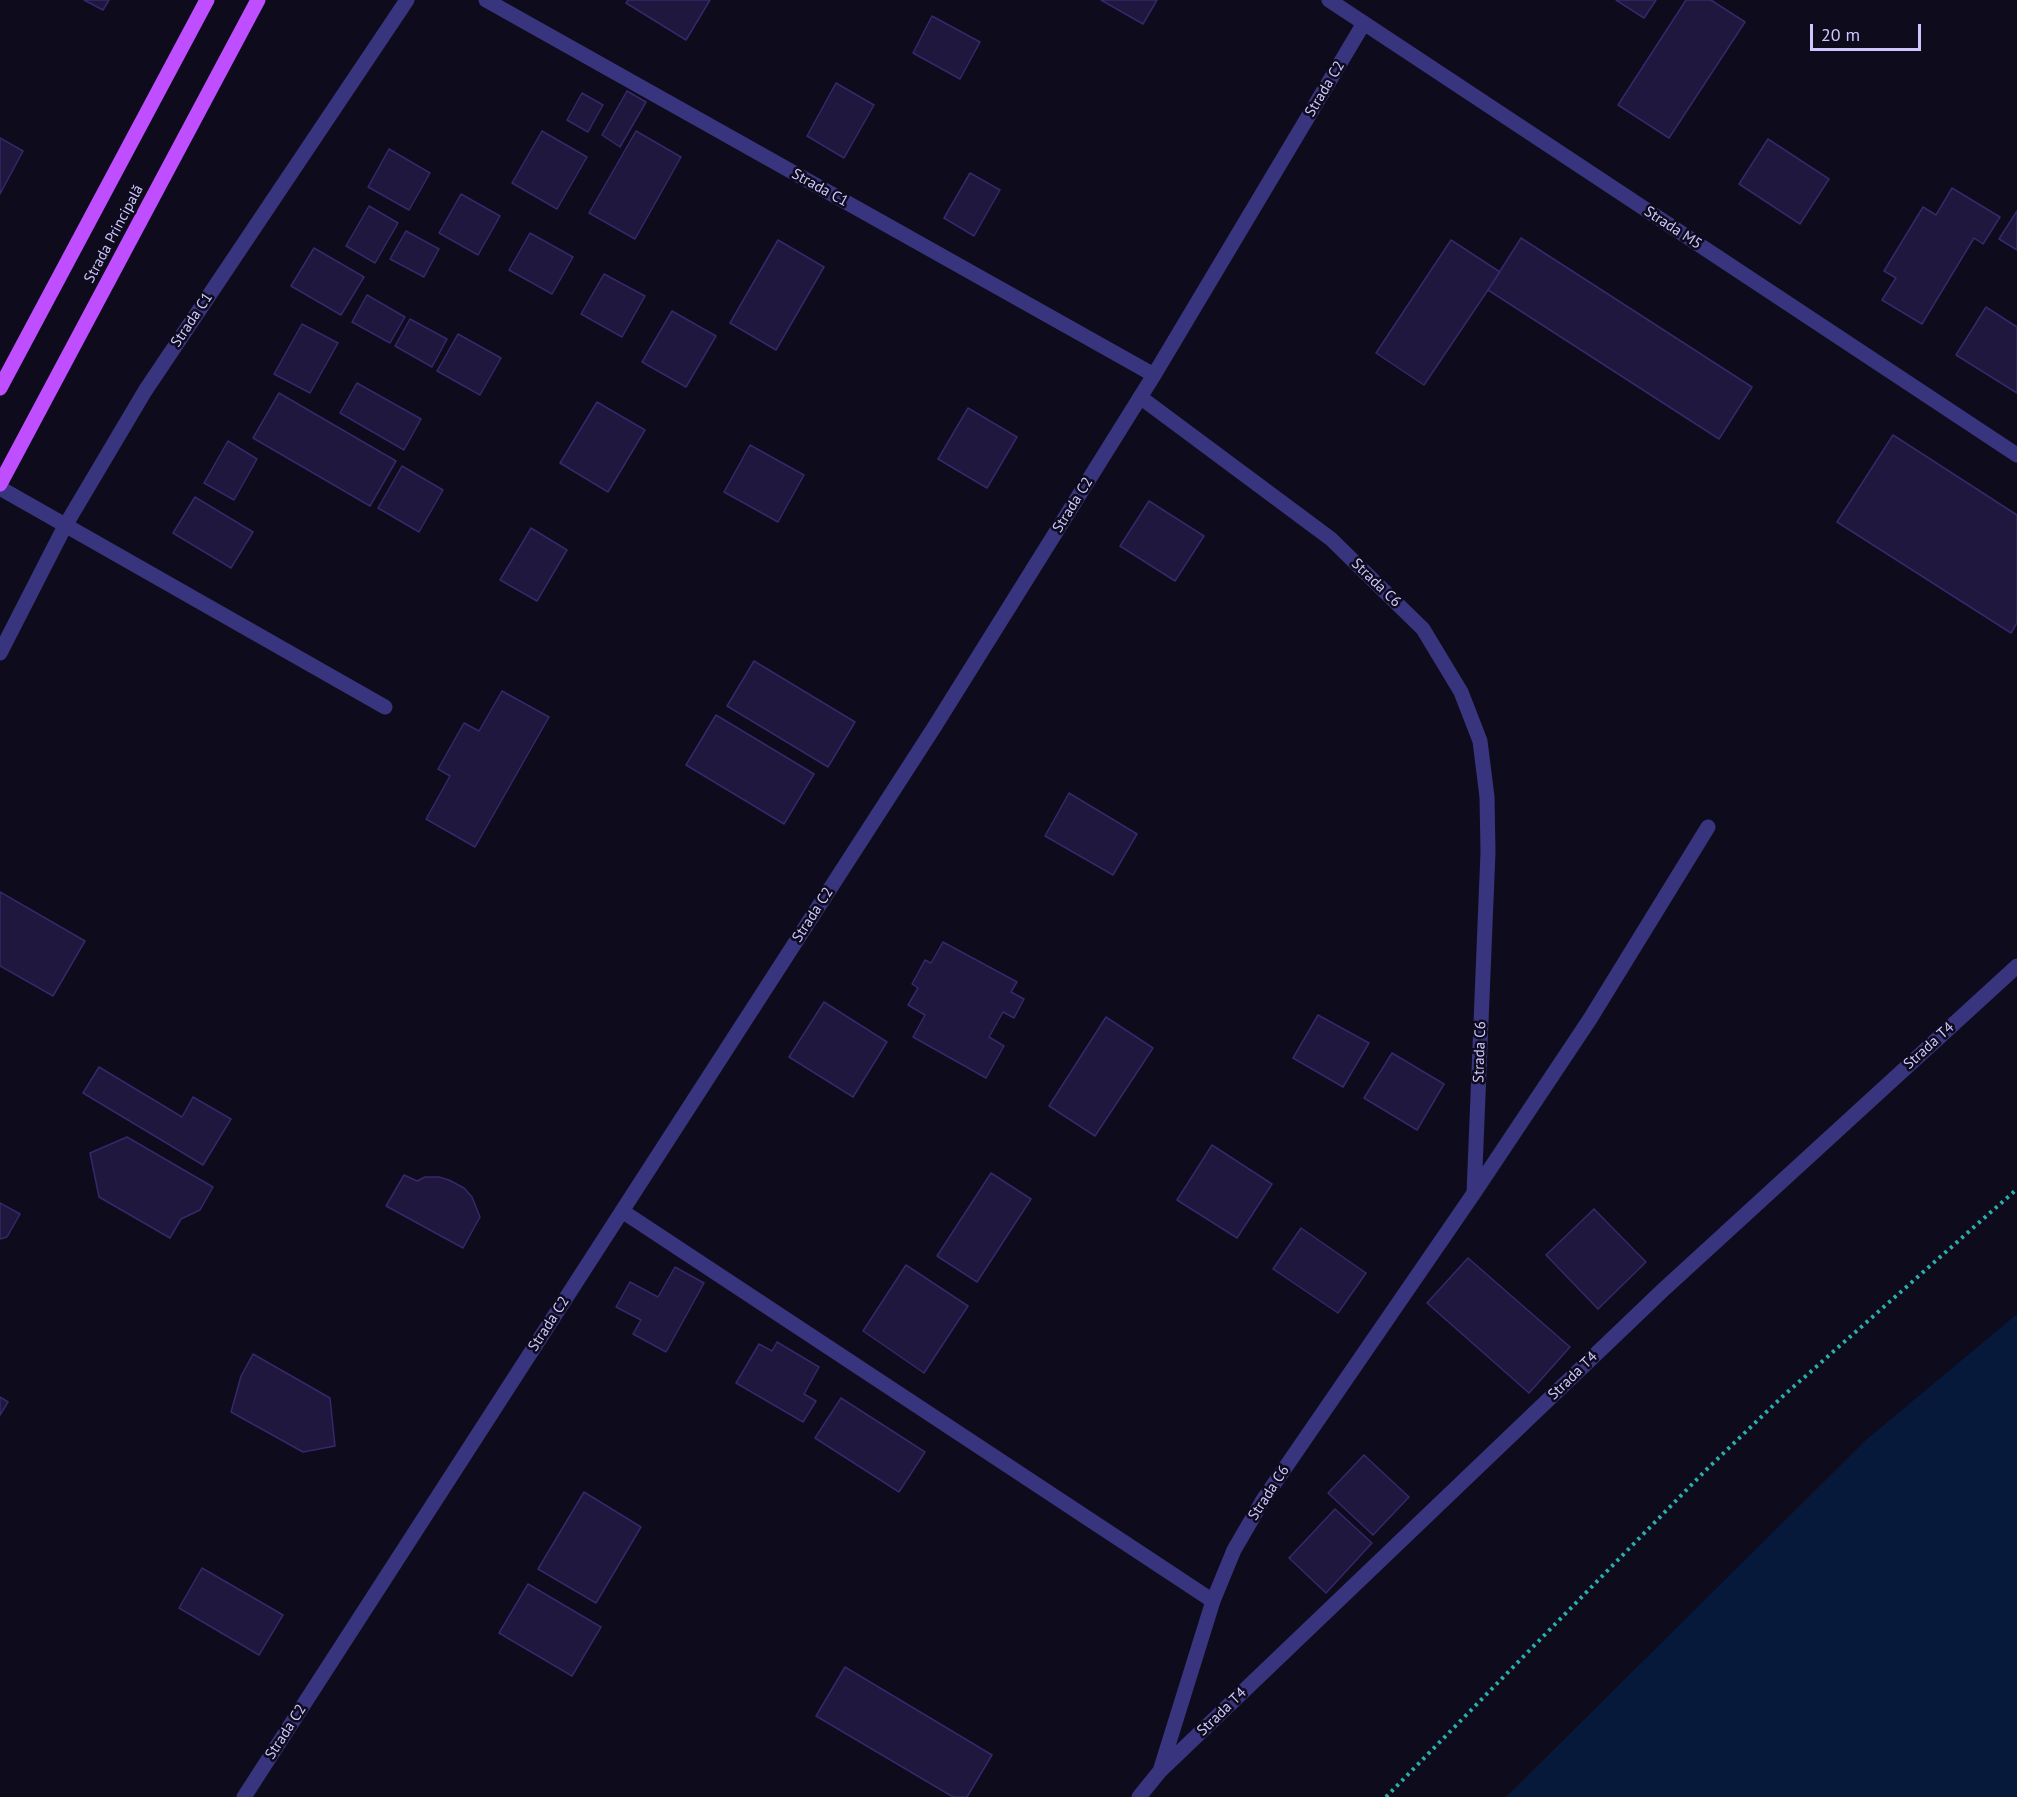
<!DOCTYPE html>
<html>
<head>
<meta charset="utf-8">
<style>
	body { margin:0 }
	#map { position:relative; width:2017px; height:1797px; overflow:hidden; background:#0e0b1d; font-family:"PT Sans",sans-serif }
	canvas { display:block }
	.scale { position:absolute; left:1810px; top:24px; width:111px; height:27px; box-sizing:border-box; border:3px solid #cec7ff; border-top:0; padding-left:8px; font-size:18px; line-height:21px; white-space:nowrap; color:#cec7ff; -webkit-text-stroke:4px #0e0b1d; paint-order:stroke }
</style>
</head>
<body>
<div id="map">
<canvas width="2017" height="1797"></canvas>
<div class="scale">20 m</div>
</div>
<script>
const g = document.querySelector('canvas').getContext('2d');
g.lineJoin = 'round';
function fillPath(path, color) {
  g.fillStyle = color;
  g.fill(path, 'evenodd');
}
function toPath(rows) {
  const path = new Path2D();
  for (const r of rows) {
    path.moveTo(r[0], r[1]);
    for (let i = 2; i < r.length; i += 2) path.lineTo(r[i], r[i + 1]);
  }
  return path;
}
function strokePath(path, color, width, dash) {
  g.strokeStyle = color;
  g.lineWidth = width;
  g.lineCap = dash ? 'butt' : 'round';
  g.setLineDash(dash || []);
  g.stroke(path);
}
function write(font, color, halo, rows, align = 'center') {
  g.font = font + ' "PT Sans",sans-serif';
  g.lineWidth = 5;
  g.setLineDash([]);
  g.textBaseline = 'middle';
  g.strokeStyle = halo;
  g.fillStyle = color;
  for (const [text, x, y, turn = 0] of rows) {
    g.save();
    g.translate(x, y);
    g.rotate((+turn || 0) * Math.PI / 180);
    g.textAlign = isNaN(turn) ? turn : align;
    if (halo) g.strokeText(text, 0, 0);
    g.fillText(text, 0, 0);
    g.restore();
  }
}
fillPath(toPath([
	[2017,1314,2017,1797,1506,1797,1867,1439]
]), '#07193a');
const building = toPath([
	[84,0,109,0,103,10,84,0],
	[628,0,710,0,686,40,626,3,628,0],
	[1101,0,1157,0,1143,24,1101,0],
	[1616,0,1656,0,1644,18,1616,0],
	[1686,0,1711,0,1745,22,1669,138,1618,105,1686,0],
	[932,16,980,42,960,79,913,53,932,16],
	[836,83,874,105,844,158,807,136,836,83],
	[627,91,646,102,620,147,602,135,627,91],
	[582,93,603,105,588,132,567,120,582,93],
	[542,131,587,157,557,209,512,183,542,131],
	[636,131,681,157,635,239,589,213,636,131],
	[0,138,23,151,0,194,0,138],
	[1768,139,1829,179,1800,224,1739,184,1768,139],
	[389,149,430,173,409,210,368,187,389,149],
	[970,173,1000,190,974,236,944,218,970,173],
	[1952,188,2000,217,1983,244,1974,238,1922,324,1882,300,1896,278,1884,271,1923,207,1936,215,1952,188],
	[461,194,500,216,478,255,439,233,461,194],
	[369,206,398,223,375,263,346,246,369,206],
	[2017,211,2017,250,1999,239,2017,211],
	[406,231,439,249,424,277,390,259,406,231],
	[530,233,573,257,552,294,509,270,530,233],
	[1521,238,1752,387,1719,439,1488,290,1521,238],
	[778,240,824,267,776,350,730,323,778,240],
	[1451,240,1500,272,1424,385,1376,353,1451,240],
	[314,248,364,277,341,315,291,286,314,248],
	[604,274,645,296,622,337,581,314,604,274],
	[367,295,405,317,390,343,352,322,367,295],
	[1986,307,2017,327,2017,393,1956,355,1986,307],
	[672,311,716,336,686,387,642,362,672,311],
	[410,319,447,339,432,367,395,346,410,319],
	[302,324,338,343,310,393,274,374,302,324],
	[458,334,501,358,480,395,437,371,458,334],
	[357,383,421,419,404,450,340,413,357,383],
	[279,393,396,461,370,506,253,438,279,393],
	[597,402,645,430,608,492,560,463,597,402],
	[968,408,1017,437,987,488,938,459,968,408],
	[1893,435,2017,515,2017,623,2011,633,1837,522,1893,435],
	[228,441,257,459,234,500,204,483,228,441],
	[750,445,804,475,778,522,724,492,750,445],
	[402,466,443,490,419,532,378,508,402,466],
	[195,497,253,532,231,568,173,533,195,497],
	[1149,501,1204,536,1175,581,1120,546,1149,501],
	[531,528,567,550,537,601,500,580,531,528],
	[754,661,855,722,828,767,727,706,754,661],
	[502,691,549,717,475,847,426,819,450,776,438,769,464,723,479,731,502,691],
	[716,715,814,774,784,824,686,765,716,715],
	[1069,793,1137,834,1113,875,1045,836,1069,793],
	[0,892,85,941,53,996,0,966,0,892],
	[943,942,1017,982,1011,992,1024,999,1014,1018,1003,1012,989,1037,1004,1046,986,1078,913,1037,925,1015,908,1005,918,988,912,984,925,960,931,963,943,942],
	[824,1002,887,1042,853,1097,789,1057,824,1002],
	[1318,1015,1369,1043,1343,1087,1293,1058,1318,1015],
	[1106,1017,1153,1048,1095,1136,1049,1106,1106,1017],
	[1392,1053,1444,1084,1417,1130,1364,1098,1392,1053],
	[99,1067,182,1117,193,1097,231,1119,203,1165,83,1093,99,1067],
	[127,1137,213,1187,200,1210,181,1219,170,1238,99,1197,90,1153,127,1137],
	[1212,1145,1272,1184,1237,1238,1177,1200,1212,1145],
	[991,1173,1031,1199,977,1282,937,1256,991,1173],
	[404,1175,417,1181,425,1177,439,1177,449,1180,464,1188,472,1197,480,1217,463,1248,386,1206,404,1175],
	[0,1203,20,1214,7,1237,0,1239,0,1203],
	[1594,1209,1646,1262,1598,1309,1546,1255,1594,1209],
	[1301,1228,1366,1273,1338,1313,1273,1269,1301,1228],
	[1468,1258,1570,1347,1529,1393,1427,1303,1468,1258],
	[906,1265,968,1306,924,1373,863,1331,906,1265],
	[675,1267,704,1283,666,1352,633,1334,641,1320,616,1307,630,1282,658,1297,675,1267],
	[777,1342,819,1367,804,1394,816,1401,803,1422,736,1383,759,1344,772,1351,777,1342],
	[253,1354,330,1398,335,1446,303,1452,231,1412,241,1376,253,1354],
	[0,1397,8,1402,0,1415,0,1397],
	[841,1398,925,1452,899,1492,815,1438,841,1398],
	[1364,1455,1409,1497,1373,1535,1328,1493,1364,1455],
	[584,1492,641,1527,596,1603,538,1569,584,1492],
	[1335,1509,1372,1543,1326,1593,1289,1558,1335,1509],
	[202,1568,283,1615,259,1655,179,1608,202,1568],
	[528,1584,601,1627,572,1676,499,1633,528,1584],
	[845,1667,992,1755,967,1797,953,1797,816,1716,845,1667]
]);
fillPath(building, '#1f173e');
strokePath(building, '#36286b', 1.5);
strokePath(toPath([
	[1386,1797,1706,1470,1782,1397,2017,1189]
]), '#2ab0a9', 4, [3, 4.5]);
strokePath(toPath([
	[486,0,1154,375],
	[1329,0,2017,455],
	[1140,397,1331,539,1423,629,1461,692,1480,741,1487,797,1488,852,1474,1193],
	[0,488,385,707],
	[0,653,65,526,145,391,407,0],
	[622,1211,1213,1601],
	[1161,1768,1213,1601,1234,1550,1263,1500,1474,1193,1590,1019,1708,827],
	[244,1797,935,726,1154,375,1364,23],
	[1139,1797,1160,1771,1663,1290,2017,966]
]), '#38357e', 15);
strokePath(toPath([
	[0,388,207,0],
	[0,484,258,0]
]), '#be4eff', 15);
write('15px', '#cec7ff', '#0e0b1d', [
	["Strada C2",1325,89,-59],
	["Strada C1",820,188,29],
	["Strada M5",1673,228,33],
	["Strada Principală",114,234,-62],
	["Strada C1",192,320,-56],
	["Strada C2",1073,505,-58],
	["Strada C6",1376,583,44],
	["Strada C2",813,915,-57],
	["Strada T4",1929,1046,-42],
	["Strada C6",1480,1052,-88],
	["Strada C2",549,1324,-57],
	["Strada T4",1573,1376,-44],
	["Strada C6",1269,1493,-57],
	["Strada T4",1222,1712,-44],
	["Strada C2",286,1732,-57]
]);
</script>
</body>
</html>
